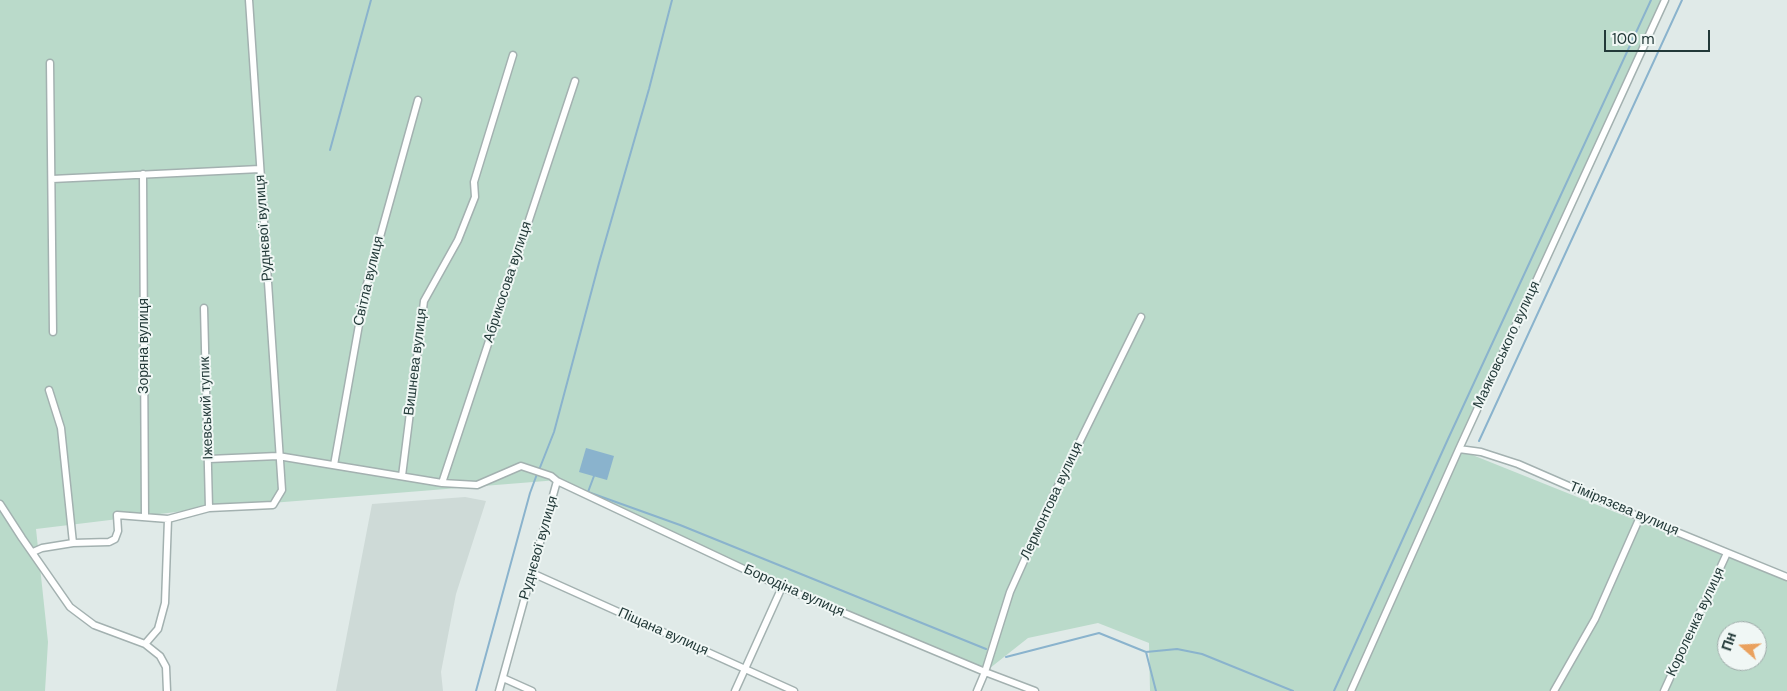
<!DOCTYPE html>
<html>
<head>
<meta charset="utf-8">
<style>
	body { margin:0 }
	#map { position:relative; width:1787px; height:691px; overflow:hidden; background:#e0eae8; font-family:"DM Sans",sans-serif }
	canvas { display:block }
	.north { position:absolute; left:1717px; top:621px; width:50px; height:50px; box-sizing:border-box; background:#f0f7f5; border:1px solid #9eaba9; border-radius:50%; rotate:289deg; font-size:14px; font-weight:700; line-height:20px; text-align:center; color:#223938 }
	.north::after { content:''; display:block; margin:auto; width:18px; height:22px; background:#eaa15e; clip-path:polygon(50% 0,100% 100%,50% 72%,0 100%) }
	.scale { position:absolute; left:1604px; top:30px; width:106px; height:22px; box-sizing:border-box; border:2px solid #223938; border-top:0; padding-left:6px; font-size:15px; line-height:18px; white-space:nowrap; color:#223938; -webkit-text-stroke:4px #f0f7f5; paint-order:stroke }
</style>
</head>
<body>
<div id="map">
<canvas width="1787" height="691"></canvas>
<div class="north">Пн</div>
<div class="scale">100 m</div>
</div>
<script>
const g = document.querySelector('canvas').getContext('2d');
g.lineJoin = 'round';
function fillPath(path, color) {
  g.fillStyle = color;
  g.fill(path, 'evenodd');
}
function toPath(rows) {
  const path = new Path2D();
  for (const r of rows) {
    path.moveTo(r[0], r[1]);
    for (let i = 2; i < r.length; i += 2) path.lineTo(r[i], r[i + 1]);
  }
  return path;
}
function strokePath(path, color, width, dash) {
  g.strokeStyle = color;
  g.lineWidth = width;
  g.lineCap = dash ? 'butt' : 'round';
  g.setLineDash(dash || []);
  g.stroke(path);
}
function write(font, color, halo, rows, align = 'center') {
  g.font = font + ' "DM Sans",sans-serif';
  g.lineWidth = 4;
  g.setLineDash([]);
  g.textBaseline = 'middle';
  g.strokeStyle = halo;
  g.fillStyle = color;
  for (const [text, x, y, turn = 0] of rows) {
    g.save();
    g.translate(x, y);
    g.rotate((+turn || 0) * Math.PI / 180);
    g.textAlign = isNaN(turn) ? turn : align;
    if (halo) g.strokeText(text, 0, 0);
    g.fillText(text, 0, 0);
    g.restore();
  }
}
fillPath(toPath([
	[465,497,486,501,456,594,441,672,443,691,336,691,372,504]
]), '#cedad7');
fillPath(toPath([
	[0,0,1661,0,1350,691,1150,691,1149,643,1098,623,1028,638,985,672,782,587,558,480,209,508,36,529,48,642,45,691,0,691],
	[1460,450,1787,581,1787,691,1352,691],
	[1727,631,1757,631,1757,661,1727,661]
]), '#badaca');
fillPath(toPath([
	[586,448,614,456,607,480,579,472]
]), '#8ab3cd');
strokePath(toPath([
	[330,150,371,0],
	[1479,441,1682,0],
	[539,470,554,432,599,263,649,89,672,0],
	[594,476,588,492,680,525,986,649],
	[1146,652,1177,649,1202,654,1293,691],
	[1006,657,1099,633,1146,652,1156,691],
	[476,691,530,493,537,474],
	[1334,691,1448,439,1651,0]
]), '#8ab3cd', 2);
const minor = toPath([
	[50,63,53,332],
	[143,174,145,517],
	[52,179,260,169],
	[204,308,209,508],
	[49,390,61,428,73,543],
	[1459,449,1481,452,1518,464,1640,517,1787,577],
	[209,459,278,456,442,483,477,485,521,466,551,476,557,481,499,691],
	[334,465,365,291,418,100],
	[402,476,424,301,458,240,475,197,474,182,513,55],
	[557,481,782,587,985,672,1035,691],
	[442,483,575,81],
	[0,504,22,538,70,607,94,625,145,644,158,629,165,603,168,519],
	[33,552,42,548,73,543,109,542,115,539,118,531,117,515,168,519,209,508,273,505,282,490,249,0],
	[532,573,794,691],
	[145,644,160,656,166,667,167,691],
	[503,678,532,691],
	[735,691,782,587],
	[977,691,985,672,1010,592,1055,492,1141,317],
	[1351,691,1459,449,1665,0],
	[1554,691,1595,619,1640,517],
	[1664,691,1727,553]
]);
strokePath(minor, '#a3b1b0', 9);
strokePath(minor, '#fff', 6);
write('14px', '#223938', '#f0f7f5', [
	["Руднєвої вулиця",264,228,-94],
	["Світла вулиця",369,281,-77],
	["Абрикосова вулиця",508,282,-72],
	["Маяковського вулиця",1507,345,-65],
	["Зоряна вулиця",144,346,-90],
	["Вишнева вулиця",416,362,-83],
	["Іжевський тупик",207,408,-92],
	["Лермонтова вулиця",1052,501,-65],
	["Тімірязєва вулиця",1624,509,23],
	["Руднєвої вулиця",539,548,-74],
	["Бородіна вулиця",794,591,24],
	["Короленка вулиця",1696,622,-65],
	["Піщана вулиця",663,632,24]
]);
</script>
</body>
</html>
